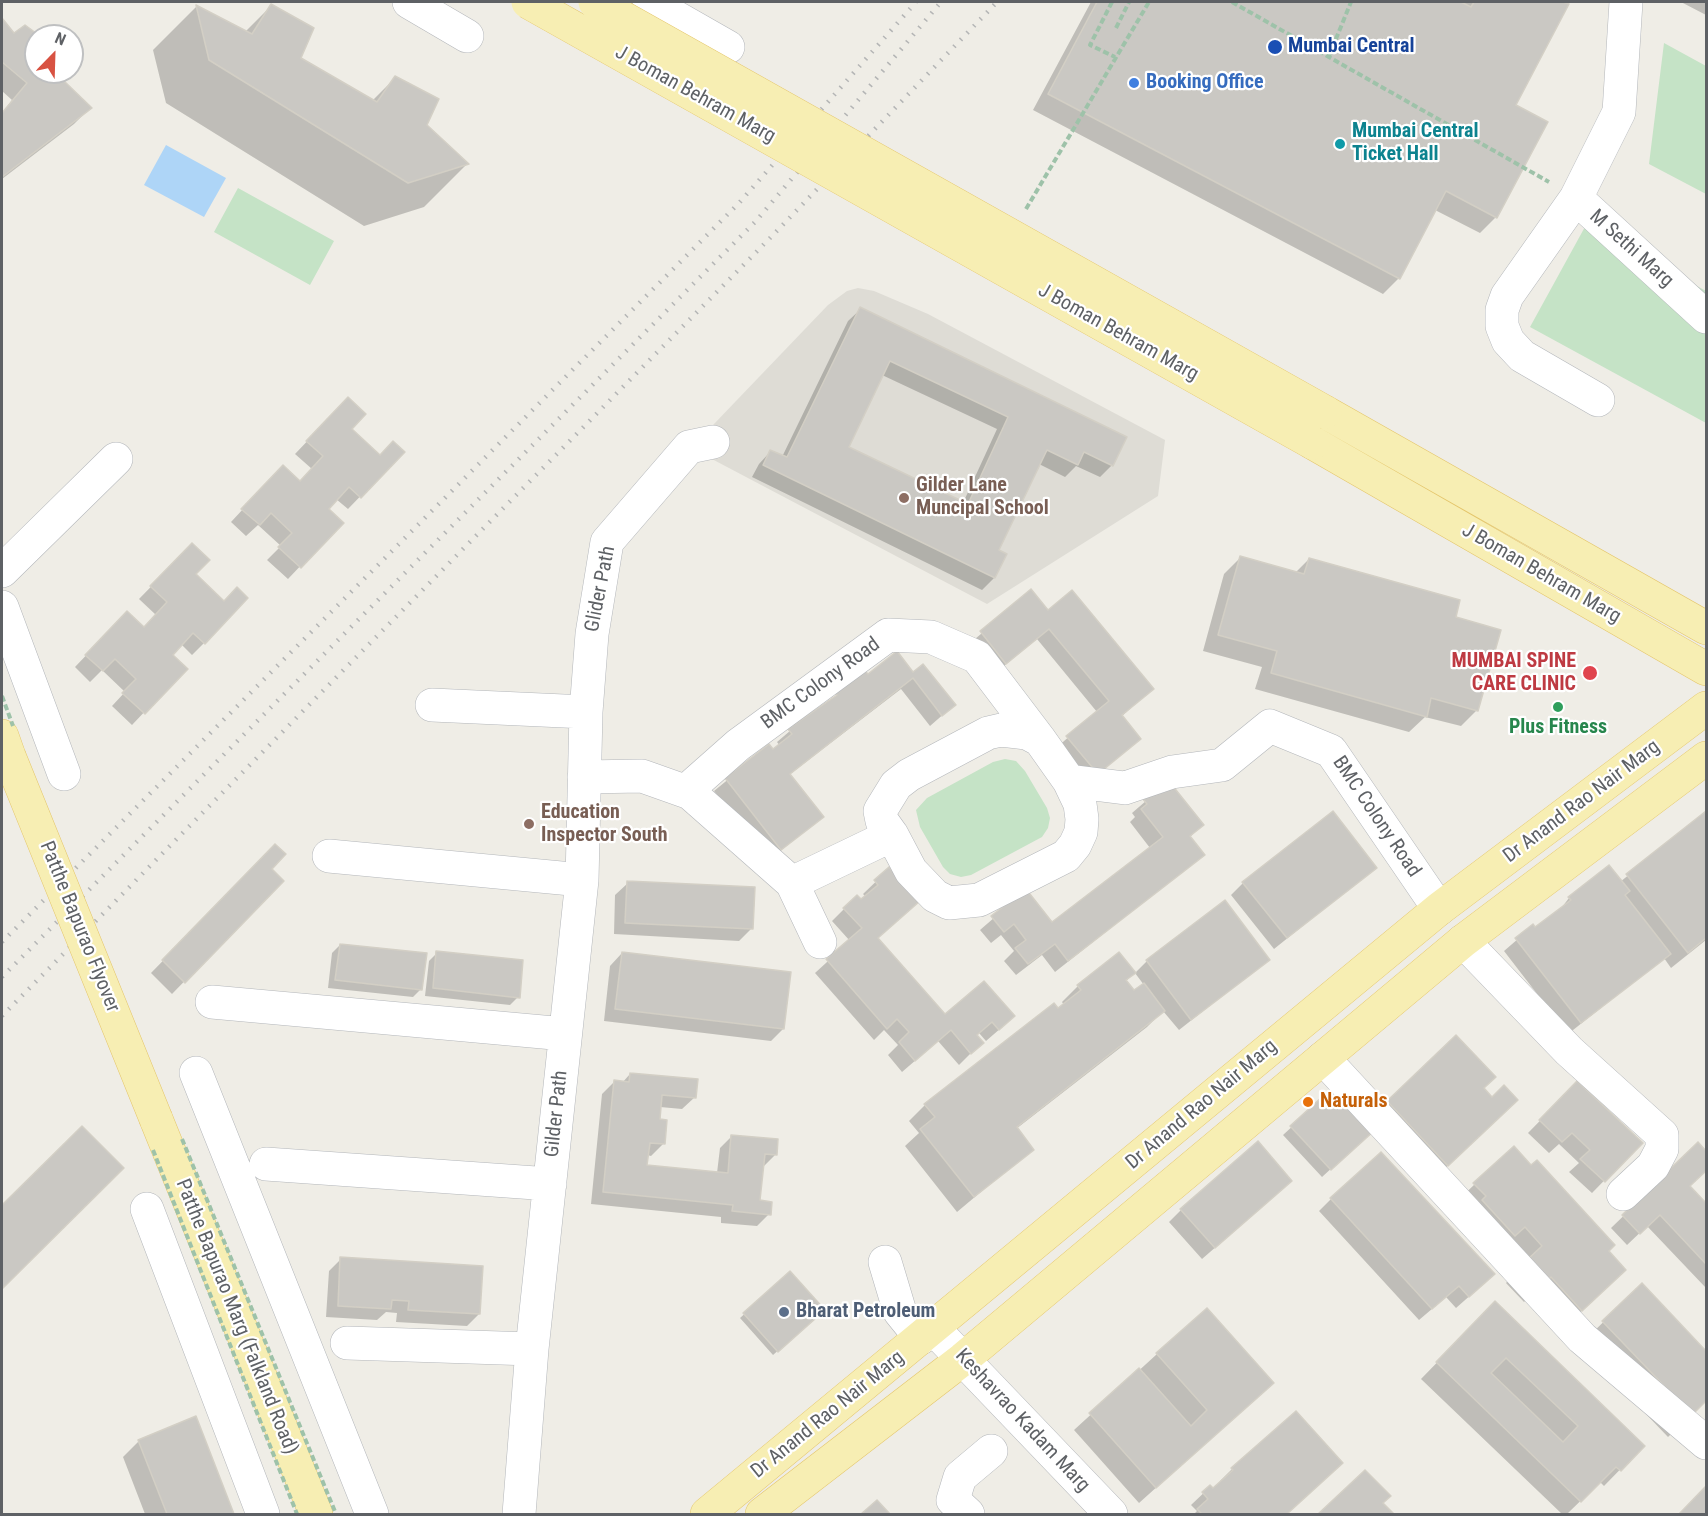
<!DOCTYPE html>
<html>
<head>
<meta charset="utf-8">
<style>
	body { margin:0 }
	#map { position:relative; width:1708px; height:1516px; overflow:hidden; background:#efede6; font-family:"Roboto Condensed",sans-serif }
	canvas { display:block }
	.frame { position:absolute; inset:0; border:3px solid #5e6165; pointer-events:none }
	.north { position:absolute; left:24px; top:24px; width:60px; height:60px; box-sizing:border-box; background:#fff; border:2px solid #bfc0c1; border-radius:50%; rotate:23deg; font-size:16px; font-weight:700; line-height:24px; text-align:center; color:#5e6165 }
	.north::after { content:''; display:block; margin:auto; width:21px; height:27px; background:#d85242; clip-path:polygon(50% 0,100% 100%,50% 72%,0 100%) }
</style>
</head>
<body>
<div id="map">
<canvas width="1708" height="1516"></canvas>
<div class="frame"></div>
<div class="north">N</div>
</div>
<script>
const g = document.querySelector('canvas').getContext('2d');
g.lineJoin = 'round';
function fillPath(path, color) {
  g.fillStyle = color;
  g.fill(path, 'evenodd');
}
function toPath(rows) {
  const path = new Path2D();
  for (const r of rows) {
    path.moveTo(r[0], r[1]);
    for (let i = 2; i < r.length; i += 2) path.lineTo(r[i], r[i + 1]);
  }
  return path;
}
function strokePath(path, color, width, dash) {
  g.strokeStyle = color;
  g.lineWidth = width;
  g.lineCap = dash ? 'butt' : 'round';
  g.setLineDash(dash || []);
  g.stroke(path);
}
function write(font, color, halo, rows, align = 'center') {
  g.font = font + ' "Roboto Condensed",sans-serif';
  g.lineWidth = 4.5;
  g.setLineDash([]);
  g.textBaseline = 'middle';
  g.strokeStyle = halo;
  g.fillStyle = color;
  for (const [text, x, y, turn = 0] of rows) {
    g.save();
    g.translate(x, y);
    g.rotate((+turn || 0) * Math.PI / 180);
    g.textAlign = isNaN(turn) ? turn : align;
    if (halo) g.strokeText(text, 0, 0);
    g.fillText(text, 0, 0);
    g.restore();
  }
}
fillPath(toPath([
	[858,288,874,291,928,314,1165,440,1158,496,987,604,691,448,828,305,847,291]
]), '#dedcd5');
fillPath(toPath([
	[1664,43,1706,66,1706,194,1649,164],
	[238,188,334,241,310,285,214,232],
	[1586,225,1706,291,1706,423,1530,327],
	[1005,759,1016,761,1025,771,1047,808,1050,818,1048,828,1042,837,971,875,961,877,950,874,943,867,920,827,916,810,927,798,993,762]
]), '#c5e3c6');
fillPath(toPath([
	[166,145,226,178,204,217,144,185]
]), '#aed5f7');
fillPath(toPath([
	[1091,2,1568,2,1514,106,1496,217,1480,233,1435,210,1399,278,1383,294,1033,110],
	[1681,2,1706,2,1706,15],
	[271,6,299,58,372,101,395,78,425,126,467,164,424,207,364,226,166,103,153,50,196,7,245,32],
	[2,21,14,36,38,36,36,72,66,72,61,80,90,108,74,124,2,179,2,113,12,100,2,91],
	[861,309,1112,465,1100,477,1076,466,1065,477,1039,464,997,551,1005,555,994,578,982,590,752,477,759,464,771,451,782,457,848,321],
	[882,375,997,429,963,503,847,448],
	[336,411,350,429,380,457,403,452,348,509,336,499,327,509,341,523,288,579,267,560,281,546,258,525,246,536,231,522,271,479,299,482,312,469,295,454],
	[180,557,223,602,204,643,192,655,181,644,170,655,185,669,132,725,112,706,125,692,102,670,90,682,75,667,115,625,143,628,156,615,139,599],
	[1240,558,1295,573,1309,559,1454,618,1477,710,1461,726,1425,717,1409,732,1255,689,1262,667,1203,651,1224,574],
	[1031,592,1048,612,1152,689,1121,717,1139,739,1085,785,1055,749,1097,712,1037,639,994,674,969,644],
	[913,674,954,705,930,726,901,689,789,775,822,817,768,861,714,791,769,746,773,751,780,746,777,742,811,713,813,716,867,676],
	[1168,782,1202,825,1189,838,1203,855,1055,972,1042,955,1016,975,1004,961,1014,951,1001,935,991,943,980,930,1025,891,1052,924,1150,848,1130,822,1135,817,1132,813],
	[1706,813,1706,940,1671,968,1664,958,1568,1034,1504,951,1533,926,1535,929,1559,911,1569,898,1620,882],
	[275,846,269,869,282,881,172,994,151,973],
	[1375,868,1274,949,1231,895,1243,883],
	[889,869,877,938,945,1016,983,983,1001,1028,986,1041,979,1033,976,1036,982,1042,959,1065,938,1041,902,1072,888,1055,898,1045,884,1030,874,1040,815,973,850,941,832,921,844,909,866,897,863,894],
	[628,883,752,928,739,941,614,934,615,895],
	[340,945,421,989,413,997,328,988,332,953],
	[437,953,518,997,510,1005,425,996,429,961],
	[622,953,783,1029,771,1041,604,1021,610,966],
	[1268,960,1179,1030,1163,1011,1147,1027,1016,1129,1032,1149,957,1212,905,1146,919,1133,909,1121,925,1105,1064,1005,1062,1002,1078,986,1134,973,1125,982,1134,993,1144,985,1135,973,1147,961],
	[1456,1037,1482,1089,1493,1123,1424,1188,1371,1132,1322,1177,1283,1135,1334,1088,1367,1124],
	[630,1074,695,1097,682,1109,660,1107,658,1120,663,1144,651,1156,647,1155,646,1166,717,1173,720,1148,732,1136,775,1155,763,1167,759,1202,769,1214,757,1226,721,1223,721,1217,591,1204,602,1094,614,1082,622,1083],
	[1577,1083,1641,1143,1592,1193,1569,1172,1579,1163,1559,1144,1549,1153,1528,1133],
	[82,1128,122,1168,2,1287,2,1207],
	[1698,1144,1706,1154,1706,1169,1689,1187,1706,1205,1706,1288,1647,1226,1627,1245,1611,1228],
	[1531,1167,1607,1251,1601,1293,1558,1333,1527,1299,1524,1302,1506,1283,1519,1269,1451,1207,1475,1184],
	[1278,1193,1202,1259,1169,1222,1181,1210],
	[1331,1199,1481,1286,1456,1308,1446,1297,1419,1320,1319,1211],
	[341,1259,479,1314,467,1326,396,1322,397,1313,386,1312,377,1320,326,1317,329,1271],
	[790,1273,823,1310,773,1355,740,1318],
	[1641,1285,1706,1353,1706,1400,1668,1437,1580,1345],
	[1495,1303,1643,1446,1604,1486,1600,1482,1567,1514,1562,1514,1421,1379],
	[1157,1354,1256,1398,1139,1503,1074,1430],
	[195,1418,233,1514,145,1514,123,1457,139,1441],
	[1232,1469,1329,1475,1286,1514,1194,1514,1197,1511,1191,1505,1210,1487,1212,1490,1221,1482,1220,1481],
	[1365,1472,1381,1504,1392,1514,1320,1514],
	[1706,1488,1706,1514,1680,1514]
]), '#0003');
const building = toPath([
	[1097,2,1461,2,1471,7,1474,2,1563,2,1569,4,1516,105,1548,122,1497,218,1446,191,1400,279,1048,94,1097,2],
	[271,4,314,28,301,58,377,102,395,76,439,99,427,125,469,164,408,183,209,60,196,5,252,34,271,4],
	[2,18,14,33,25,25,40,36,36,36,36,72,68,72,63,80,92,108,2,177,2,113,27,83,2,62,2,18],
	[860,307,1127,437,1113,466,1084,452,1078,465,1047,450,999,550,1007,554,995,578,763,465,770,450,787,457,860,307],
	[890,361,1008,417,968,504,849,447,890,361],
	[348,397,366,414,352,429,380,455,393,441,405,452,361,498,349,487,329,509,344,523,301,568,278,547,292,533,271,513,260,525,241,509,283,465,300,481,323,456,306,441,348,397],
	[192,543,210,560,196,574,224,601,237,587,248,598,205,644,193,633,173,655,188,669,145,714,122,693,136,679,115,659,103,671,85,655,127,611,144,627,167,602,150,586,192,543],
	[1240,556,1304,574,1309,558,1460,600,1456,617,1501,630,1478,711,1431,698,1427,717,1271,673,1277,651,1218,635,1240,556],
	[1031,589,1048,610,1072,590,1154,689,1122,715,1141,739,1098,774,1066,736,1109,701,1049,629,1006,664,980,631,1031,589],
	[897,651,913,672,923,664,956,705,942,716,913,678,790,774,824,817,781,850,725,778,769,744,773,749,792,734,788,729,837,695,835,693,864,670,868,674,897,651],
	[1168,780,1204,825,1190,836,1205,855,1068,961,1055,944,1028,964,1015,948,1026,940,1014,924,1004,932,991,916,1026,889,1052,922,1163,837,1141,809,1147,804,1143,799,1168,780],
	[1333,811,1377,868,1287,938,1242,882,1333,811],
	[1706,811,1706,938,1688,953,1626,874,1706,811],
	[275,844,286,854,272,869,284,881,185,983,162,960,275,844],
	[1609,865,1630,891,1625,895,1671,954,1581,1023,1515,938,1533,924,1535,927,1571,900,1568,897,1609,865],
	[889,867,920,901,878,938,945,1014,984,981,1015,1016,999,1030,992,1022,977,1035,984,1043,971,1054,951,1030,915,1061,899,1042,909,1032,897,1019,887,1029,826,959,862,928,843,908,857,895,861,899,878,885,874,880,889,867],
	[627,881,755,887,753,929,625,923,627,881],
	[1225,900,1270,960,1191,1020,1146,960,1225,900],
	[340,944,427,953,422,990,335,980,340,944],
	[436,951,523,960,520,998,433,988,436,951],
	[622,952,791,972,784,1029,615,1009,622,952],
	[1119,952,1136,973,1126,980,1134,990,1144,983,1165,1011,1017,1127,1034,1150,974,1197,920,1129,935,1117,924,1104,1054,1003,1058,1008,1081,990,1077,985,1119,952],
	[1456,1035,1496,1077,1484,1088,1492,1097,1504,1085,1518,1100,1448,1166,1387,1101,1456,1035],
	[630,1073,698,1079,696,1098,662,1095,660,1119,667,1120,665,1144,650,1143,647,1165,728,1173,731,1135,778,1139,777,1155,765,1154,760,1200,772,1202,771,1215,732,1211,733,1205,603,1192,614,1080,629,1082,630,1073],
	[1577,1081,1643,1143,1605,1182,1580,1159,1590,1150,1572,1133,1562,1142,1539,1120,1577,1081],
	[1334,1086,1375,1130,1331,1170,1290,1126,1334,1086],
	[82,1126,124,1168,2,1289,2,1205,82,1126],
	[1258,1141,1292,1181,1215,1248,1180,1209,1258,1141],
	[1698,1142,1706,1151,1706,1171,1690,1186,1706,1203,1706,1264,1660,1215,1640,1234,1622,1215,1698,1142],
	[1514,1146,1531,1165,1537,1160,1615,1245,1609,1251,1626,1270,1582,1311,1551,1277,1548,1280,1528,1259,1542,1246,1525,1227,1515,1236,1482,1200,1486,1196,1473,1183,1514,1146],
	[1381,1152,1495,1274,1469,1297,1459,1286,1432,1309,1330,1198,1381,1152],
	[340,1257,483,1266,480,1314,408,1310,409,1301,392,1300,391,1309,338,1306,340,1257],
	[790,1271,825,1310,778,1352,743,1313,790,1271],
	[1642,1283,1706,1351,1706,1401,1692,1415,1602,1321,1642,1283],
	[1495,1301,1645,1446,1621,1471,1616,1467,1581,1502,1436,1362,1495,1301],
	[1506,1358,1578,1426,1563,1442,1491,1373,1506,1358],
	[1207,1308,1274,1383,1156,1488,1089,1413,1139,1368,1191,1426,1207,1410,1156,1353,1207,1308],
	[1296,1411,1343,1463,1287,1514,1202,1514,1197,1509,1208,1499,1202,1492,1210,1485,1213,1488,1233,1470,1231,1468,1296,1411],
	[196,1416,234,1514,167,1514,138,1440,196,1416],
	[1365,1470,1391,1496,1383,1503,1394,1514,1318,1514,1365,1470],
	[1706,1486,1706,1514,1679,1514,1706,1486],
	[877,1500,890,1514,861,1514,877,1500]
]);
fillPath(building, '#cac8c3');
strokePath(building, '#d3cfc5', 1.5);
const minor = toPath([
	[409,2,467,36],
	[649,2,728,47],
	[1626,2,1619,112,1576,198,1706,317],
	[1576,198,1507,296,1502,310,1502,326,1508,341,1522,356,1598,400],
	[2,571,116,459],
	[2,607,64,774],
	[432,705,586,712],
	[584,777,642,776,690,793,792,883,892,835,882,821,880,811,896,785,909,775,988,733,1001,730,1027,733,1040,740,1069,781,1125,788,1172,772,1222,765,1270,726,1331,751,1439,909],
	[686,791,738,745,888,635,931,637,977,657,1040,740],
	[892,835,911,871,935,896,949,903,979,900,1066,856,1075,845,1081,832,1082,819,1080,804,1069,781],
	[329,856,582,880],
	[792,883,820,942],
	[1463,941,1569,1051,1662,1135,1662,1149,1653,1166,1623,1194],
	[212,1002,565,1034],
	[1323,1058,1582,1338,1706,1443],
	[196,1073,372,1514],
	[266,1164,550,1184],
	[147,1209,263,1514],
	[885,1262,900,1312,921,1338],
	[933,1328,1111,1514],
	[347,1343,532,1349],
	[519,1514,532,1349,582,880,586,712,592,634,607,542,689,447,713,442],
	[968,1514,953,1500,960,1477,991,1451]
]);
const major = toPath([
	[1325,412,1706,628],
	[1313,443,1706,669],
	[2,736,9,756],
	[156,1119,316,1514],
	[707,1514,1439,909,1706,708],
	[762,1514,963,1359,1463,941,1706,758]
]);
strokePath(minor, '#b3b6ba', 34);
strokePath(major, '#e4c56a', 34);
strokePath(toPath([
	[1112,2,1090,45,1115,57],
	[1232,2,1549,182],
	[1116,28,1129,2],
	[1329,56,1351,2],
	[1026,209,1149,2]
]), '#9ec2a9', 4, [6, 3]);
strokePath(minor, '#fff', 33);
strokePath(major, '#f7eeb3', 33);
strokePath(toPath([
	[2,942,739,203,916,2],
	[2,977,756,221,941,2],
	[2,1016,773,235,997,2]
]), '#b4b5b5', 4.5, [1.5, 8]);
const majorBridge = toPath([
	[528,2,1313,443],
	[595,2,1325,412],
	[9,756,156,1119]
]);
strokePath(majorBridge, '#e4c56a', 34, []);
strokePath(toPath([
	[2,696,13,726],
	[182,1139,336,1514],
	[153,1150,297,1514]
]), '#9ec2a9', 4, [6, 3]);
strokePath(majorBridge, '#f7eeb3', 33);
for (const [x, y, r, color] of [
	[1275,47,8,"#1a4fb4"],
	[1134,83,6,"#3f7fe0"],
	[1340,144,6,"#0f9aa8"],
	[904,498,6,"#8d6e63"],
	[1590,673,8,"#e0444e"],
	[1558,707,6,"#2e9e5b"],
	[529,824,6,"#8d6e63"],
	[1308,1102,6,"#e8710a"],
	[784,1312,6,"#5c6f8a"]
]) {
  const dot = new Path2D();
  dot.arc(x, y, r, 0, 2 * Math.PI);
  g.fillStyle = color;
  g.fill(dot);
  strokePath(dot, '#fff', 2);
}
write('bold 20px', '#164399', '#fff', [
	["Mumbai Central",1288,47]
], 'left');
write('bold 20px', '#366cbe', '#fff', [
	["Booking Office",1146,83]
], 'left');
write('20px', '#5e6165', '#fff', [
	["J Boman Behram Marg",695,95,29],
	["M Sethi Marg",1631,249,42],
	["J Boman Behram Marg",1118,333,29],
	["J Boman Behram Marg",1541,574,30],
	["Glider Path",601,589,-79],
	["BMC Colony Road",821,684,-36],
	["Dr Anand Rao Nair Marg",1582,802,-37],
	["BMC Colony Road",1376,817,56],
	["Patthe Bapurao Flyover",79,927,68],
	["Dr Anand Rao Nair Marg",1202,1105,-40],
	["Gilder Path",557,1114,-84],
	["Patthe Bapurao Marg (Falkland Road)",236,1317,68],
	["Dr Anand Rao Nair Marg",828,1415,-39],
	["Keshavrao Kadam Marg",1022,1421,47]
]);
write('bold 20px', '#0d838f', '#fff', [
	["Mumbai Central",1352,132],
	["Ticket Hall",1352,155]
], 'left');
write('bold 20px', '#785e54', '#fff', [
	["Gilder Lane",916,486],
	["Muncipal School",916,509],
	["Education",541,813],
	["Inspector South",541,836]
], 'left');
write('bold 20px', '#be3a42', '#fff', [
	["MUMBAI SPINE",1576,662],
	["CARE CLINIC",1576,685]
], 'right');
write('bold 20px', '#27864d', '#fff', [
	["Plus Fitness",1558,728]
]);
write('bold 20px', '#c56008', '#fff', [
	["Naturals",1320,1102]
], 'left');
write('bold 20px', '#4e5e75', '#fff', [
	["Bharat Petroleum",796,1312]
], 'left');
</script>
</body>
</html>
